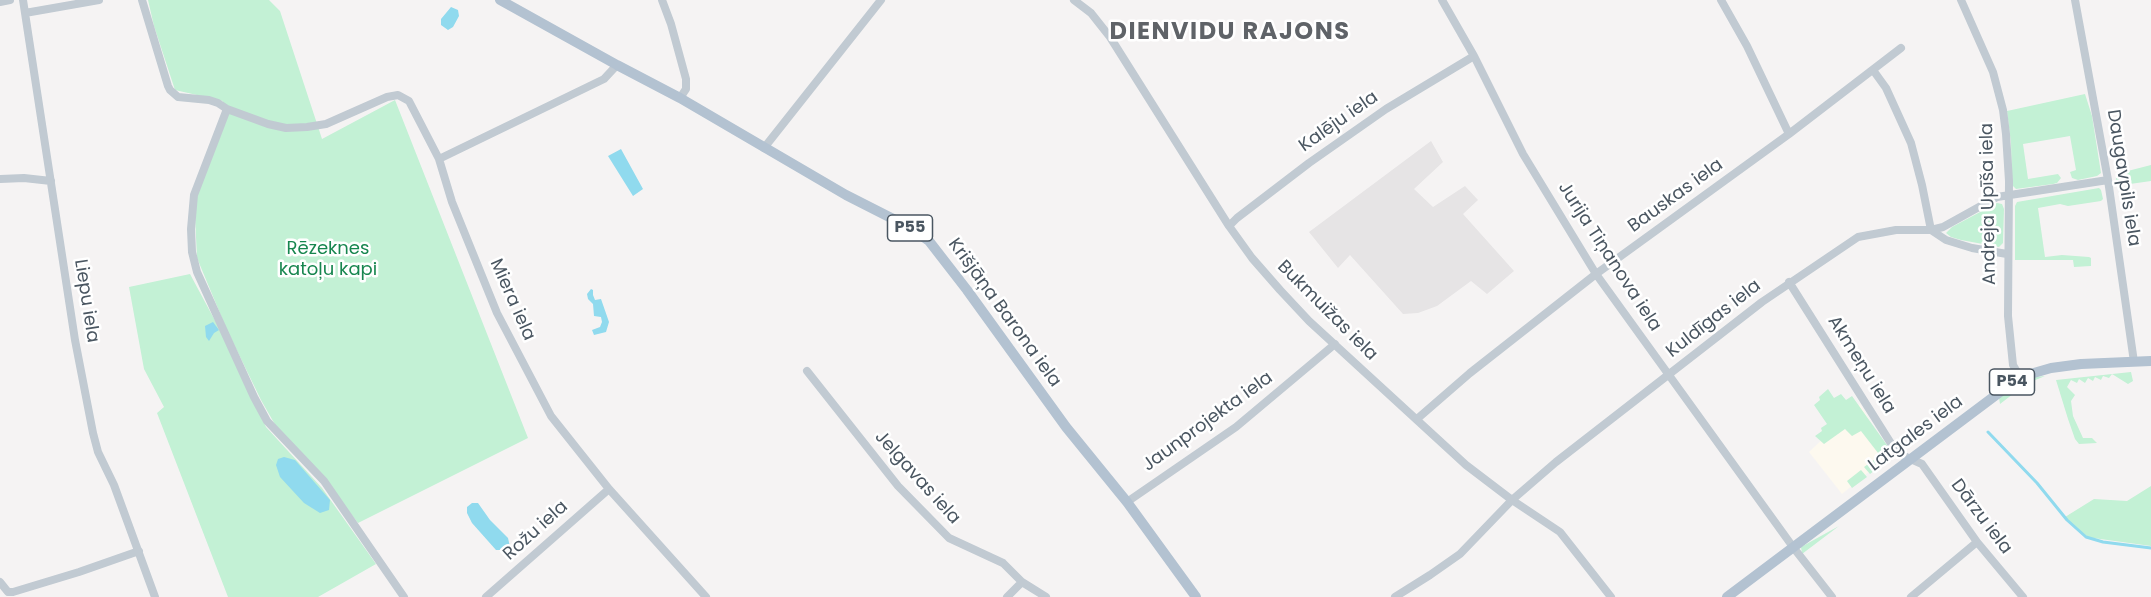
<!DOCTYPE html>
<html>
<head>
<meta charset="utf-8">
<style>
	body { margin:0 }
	canvas { display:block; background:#f5f3f3 }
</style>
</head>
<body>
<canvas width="2151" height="597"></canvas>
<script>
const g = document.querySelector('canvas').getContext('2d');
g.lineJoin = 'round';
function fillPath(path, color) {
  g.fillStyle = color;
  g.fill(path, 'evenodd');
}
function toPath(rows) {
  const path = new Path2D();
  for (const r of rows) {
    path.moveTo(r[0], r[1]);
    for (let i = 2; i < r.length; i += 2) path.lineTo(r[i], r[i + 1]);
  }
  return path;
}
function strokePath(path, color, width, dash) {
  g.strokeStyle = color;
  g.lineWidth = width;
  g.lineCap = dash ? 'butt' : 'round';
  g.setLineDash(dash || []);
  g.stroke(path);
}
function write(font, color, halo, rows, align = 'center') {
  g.font = font + ' Poppins,sans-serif';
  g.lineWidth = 5;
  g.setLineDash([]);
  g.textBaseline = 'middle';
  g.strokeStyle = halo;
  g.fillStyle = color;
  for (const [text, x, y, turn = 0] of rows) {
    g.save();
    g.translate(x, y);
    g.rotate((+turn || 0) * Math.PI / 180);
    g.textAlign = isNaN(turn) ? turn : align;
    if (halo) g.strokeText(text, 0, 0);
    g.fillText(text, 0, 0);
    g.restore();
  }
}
fillPath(toPath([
	[1860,404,1889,455,1842,494,1809,452]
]), '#fdf9ef');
fillPath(toPath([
	[1431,141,1443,162,1414,189,1433,207,1465,186,1478,200,1463,214,1514,271,1487,294,1471,281,1437,306,1418,313,1403,314,1350,255,1338,268,1309,232]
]), '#e6e4e5');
fillPath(toPath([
	[148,0,269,0,280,11,322,139,395,100,528,438,358,523,315,467,281,435,261,400,227,330,197,258,195,216,197,190,223,124,223,101,175,90,154,26],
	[2085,94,2092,116,2101,173,2097,176,2078,180,2072,178,2070,172,2076,170,2070,136,2023,144,2028,179,2058,174,2061,178,2057,183,2053,184,2016,189,2012,185,2011,143,2007,111],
	[2151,165,2151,181,2116,186,2116,174],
	[2099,188,2101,190,2103,199,2101,201,2068,206,2060,204,2038,208,2045,257,2062,255,2089,257,2091,258,2091,266,2074,267,2073,260,2015,260,2015,206,2017,202],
	[1997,203,2002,204,2004,209,2003,243,1999,247,1961,240,1951,237,1946,233,1952,227],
	[190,274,219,328,266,427,322,488,376,564,318,597,228,597,157,413,164,407,144,369,129,287],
	[2131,372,2133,381,2128,384,2112,374,2109,378,2103,376,2101,380,2095,377,2093,381,2088,378,2085,383,2079,379,2077,383,2071,380,2067,387,2075,395,2071,401,2073,416,2083,438,2092,438,2097,443,2079,444,2075,439,2068,419,2056,380],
	[2045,376,2026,384,2000,404,1999,398,2012,388,2036,377],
	[1828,389,1834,398,1841,394,1846,400,1852,396,1894,455,1885,462,1861,431,1852,436,1845,429,1824,444,1815,436,1822,431,1821,428,1827,424,1814,405,1820,400,1819,397],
	[1878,457,1883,464,1870,474,1864,467],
	[1861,470,1867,477,1852,488,1847,481],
	[2151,486,2151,546,2086,537,2065,517,2094,499,2127,501],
	[1839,526,1802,554,1801,547]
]), '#c3f1d5');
fillPath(toPath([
	[451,7,458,10,459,16,453,27,448,30,441,25,441,19],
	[621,149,643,189,633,196,608,156],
	[591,289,593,290,593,295,595,300,601,299,609,322,606,332,594,335,592,330,600,327,602,322,601,317,594,316,593,304,588,299,587,294],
	[213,322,219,330,214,333,209,341,206,337,205,326],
	[284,457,295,460,330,500,329,510,320,513,304,503,280,477,276,465,278,459],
	[472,503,478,503,490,520,508,538,510,547,505,550,496,550,472,523,467,513,467,507]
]), '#90daee');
strokePath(toPath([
	[1988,432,2037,483,2067,520,2086,537,2103,542,2151,548]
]), '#90daee', 3);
strokePath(toPath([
	[23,0,75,340,93,433,98,452,114,485,155,597],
	[142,0,168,86,170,90,178,97,209,100,218,103,227,109,268,124,286,128,307,127,326,124,387,97,398,95,409,101,439,159],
	[662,0,671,24,686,79,686,89,680,98],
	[1074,0,1091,13,1110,37,1229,226,1252,258,1280,290,1309,321,1466,465,1512,500,1560,532,1611,597],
	[1442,0,1474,56,1523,154,1596,274,1793,547,1832,597],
	[1721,0,1747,46,1789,134],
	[1961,0,1993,72,2003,110,2006,134,2009,181,2008,316,2013,365,2020,377],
	[2075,0,2108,180,2134,362],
	[0,2,10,0],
	[25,13,99,0],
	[617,65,604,79,439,159,452,202,497,313,551,416,609,489,706,597],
	[1873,70,1886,88,1911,143,1922,185,1931,230],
	[227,109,194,195,191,229,192,252,197,272,254,397,267,421,324,481,404,597],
	[764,148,881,0],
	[0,179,24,178,51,181],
	[1229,226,1237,218,1309,163,1386,109,1474,56],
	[1931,230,1946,240,1972,248,2007,254],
	[1789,282,1897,453,1922,464,1977,542,2023,597],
	[807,371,898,486,949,538,1003,563,1022,582],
	[1417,419,1470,373,1596,274,1789,134,1901,48],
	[1127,502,1236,427,1335,344],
	[0,582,8,592,13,592,79,572,139,551],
	[486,597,609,489],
	[1007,597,1022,582,1046,597],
	[1395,597,1430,575,1460,554,1512,500,1556,462,1762,302,1858,237,1896,230,1931,230,1943,227,1997,197,2108,180],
	[1911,597,1977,542]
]), '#c1cad2', 8);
strokePath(toPath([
	[500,0,617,65,680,98,846,195,909,227,929,241,967,290,1066,427,1127,502,1196,597],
	[1727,597,2020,377,2051,368,2081,364,2151,361]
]), '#b3c2d1', 10);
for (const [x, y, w] of [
	[910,228,45],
	[2012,382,45]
]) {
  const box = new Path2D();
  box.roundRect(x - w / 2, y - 13, w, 26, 4.5);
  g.fillStyle = '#fff';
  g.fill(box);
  strokePath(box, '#4a5661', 1.5);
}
write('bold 16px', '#4a5661', null, [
	["P55",910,228],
	["P54",2012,382]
]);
write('18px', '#4a5661', '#fff', [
	["Kalēju iela",1339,122,-35],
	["Daugavpils iela",2123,178,81],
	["Bauskas iela",1676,196,-36],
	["Andreja Upīša iela",1989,204,-91],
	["Jurija Tiņanova iela",1609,257,57],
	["Miera iela",512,300,66],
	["Liepu iela",86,301,81],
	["Bukmuižas iela",1327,311,45],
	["Krišjāņa Barona iela",1004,313,54],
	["Kuldīgas iela",1714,319,-38],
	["Akmeņu iela",1861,365,58],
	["Jaunprojekta iela",1208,422,-36],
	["Latgales iela",1916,434,-37],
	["Jelgavas iela",917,478,48],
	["Dārzu iela",1981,517,53],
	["Rožu iela",536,531,-42]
]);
write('18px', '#17864f', '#fff', [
	["Rēzeknes",328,249],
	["katoļu kapi",328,270]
]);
g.letterSpacing = '1.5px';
write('bold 24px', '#5f6368', '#fff', [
	["DIENVIDU RAJONS",1230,33]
]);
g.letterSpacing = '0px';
</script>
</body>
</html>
